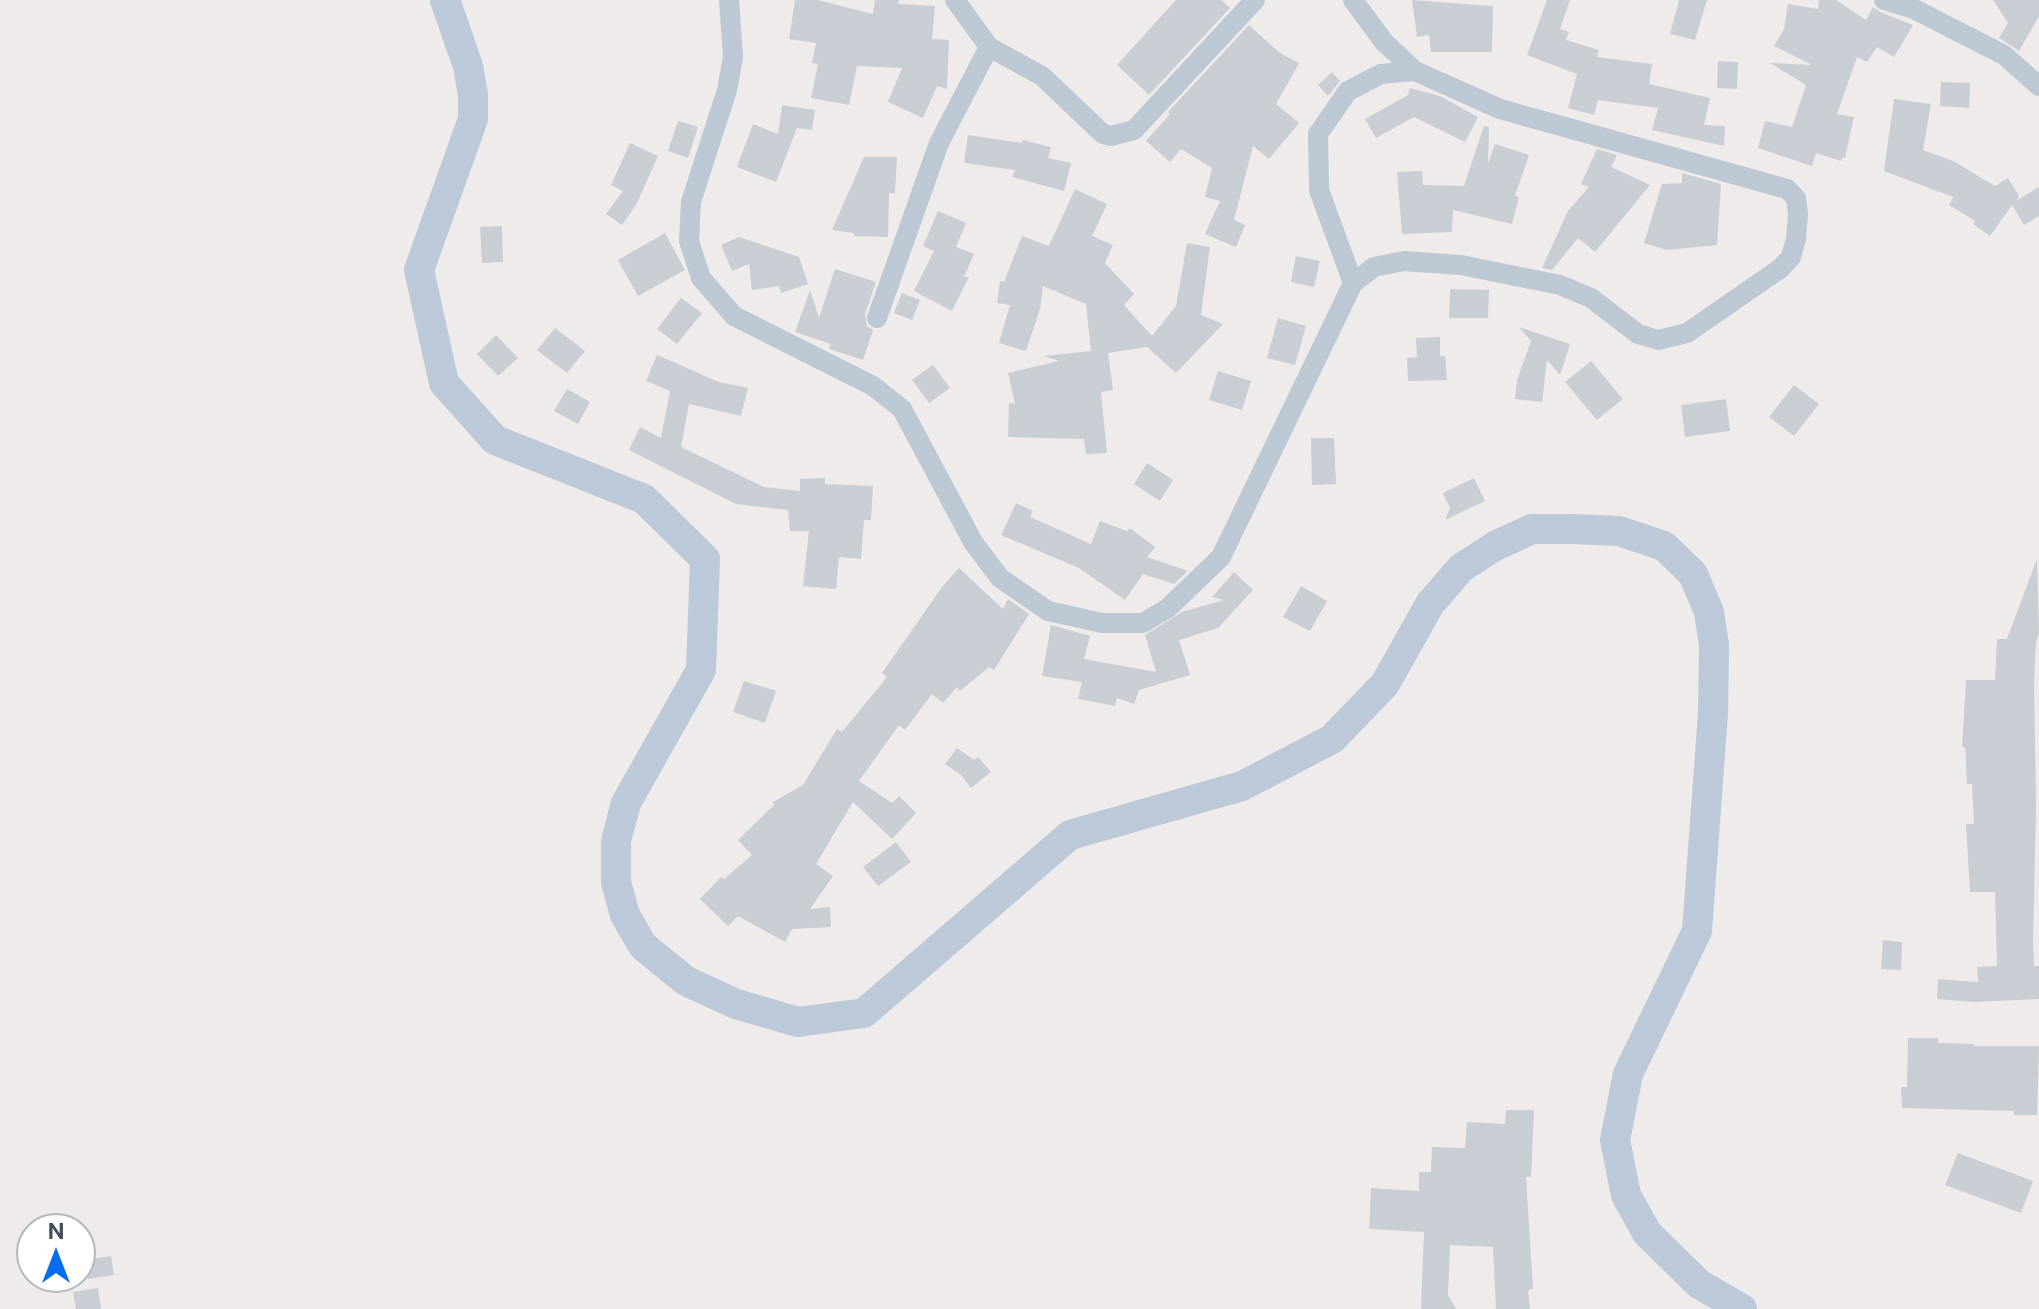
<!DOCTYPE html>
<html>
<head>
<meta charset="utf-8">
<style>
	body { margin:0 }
	#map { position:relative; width:2039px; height:1309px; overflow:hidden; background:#efebeb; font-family:"Public Sans",sans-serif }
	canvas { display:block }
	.north { position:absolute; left:16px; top:1213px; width:80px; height:80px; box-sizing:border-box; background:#fff; border:2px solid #b3b9bd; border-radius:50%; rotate:0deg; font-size:22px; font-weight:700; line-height:32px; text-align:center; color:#424f5b }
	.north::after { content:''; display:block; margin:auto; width:28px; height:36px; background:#046cef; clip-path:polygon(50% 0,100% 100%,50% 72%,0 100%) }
</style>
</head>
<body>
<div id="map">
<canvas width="2039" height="1309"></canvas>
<div class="north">N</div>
</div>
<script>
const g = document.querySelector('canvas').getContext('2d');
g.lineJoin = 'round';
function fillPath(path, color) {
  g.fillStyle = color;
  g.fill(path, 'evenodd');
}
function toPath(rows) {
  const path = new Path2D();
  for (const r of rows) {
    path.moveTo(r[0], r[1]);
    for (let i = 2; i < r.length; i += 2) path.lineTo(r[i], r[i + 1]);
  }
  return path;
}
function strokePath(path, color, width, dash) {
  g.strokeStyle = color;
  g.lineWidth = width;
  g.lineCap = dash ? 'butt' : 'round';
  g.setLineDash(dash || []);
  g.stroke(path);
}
fillPath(toPath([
	[795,0,818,0,873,14,875,0,899,0,898,4,935,6,932,39,949,40,947,89,937,86,923,118,888,102,902,68,857,66,849,105,811,98,818,64,812,63,816,43,789,39],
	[1176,0,1221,0,1230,8,1149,95,1117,65],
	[1412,0,1493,6,1492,52,1431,52,1429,35,1417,37],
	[1547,0,1570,0,1560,29,1569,32,1566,40,1599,50,1597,57,1652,64,1649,84,1710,98,1704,125,1725,126,1724,146,1652,130,1658,108,1598,100,1594,115,1568,108,1577,74,1527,55],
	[1679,0,1707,0,1695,40,1670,34],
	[1819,0,1836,0,1866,20,1873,7,1880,12,1913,25,1894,57,1877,47,1867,62,1857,57,1837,114,1854,117,1845,158,1842,157,1841,161,1816,153,1812,166,1758,148,1765,121,1792,127,1806,85,1770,63,1812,65,1774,46,1784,29,1788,4,1818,9],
	[1993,0,2039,0,2039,16,2019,51,1999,38,2008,23],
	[1249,25,1280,53,1299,63,1276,104,1299,123,1269,159,1253,146,1234,220,1245,225,1236,247,1205,234,1220,201,1205,197,1212,168,1181,149,1170,162,1146,141,1170,114,1168,112],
	[1718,61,1738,62,1737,89,1717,88],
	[1332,72,1340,81,1328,96,1318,85],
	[1941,82,1970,83,1969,108,1940,106],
	[1410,88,1440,96,1478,117,1465,142,1414,117,1376,138,1365,119,1408,95],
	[1894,99,1931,104,1923,150,1953,161,1995,186,2008,178,2019,196,2016,201,2039,187,2039,216,2024,225,2012,205,1990,236,1973,224,1975,221,1949,205,1953,197,1884,171],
	[782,105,815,110,812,130,797,128,776,182,737,167,753,124,778,134],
	[678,121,698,127,688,158,668,151],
	[1484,126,1489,127,1488,163,1495,144,1529,155,1515,196,1519,197,1512,224,1453,210,1452,232,1402,234,1397,172,1422,171,1423,185,1464,186],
	[968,135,1022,143,1023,140,1051,147,1048,158,1071,163,1064,191,1012,177,1015,170,964,163],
	[630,143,658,156,636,205,622,225,606,214,623,191,611,185],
	[1597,149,1617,155,1611,167,1650,185,1595,252,1578,238,1552,270,1542,268,1568,211,1589,187,1581,184],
	[864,157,897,157,895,193,889,193,888,237,854,236,854,233,832,230],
	[1682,173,1721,184,1717,245,1667,250,1644,243,1662,184,1682,183],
	[1075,189,1107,204,1092,236,1113,245,1105,263,1134,294,1124,305,1152,336,1176,306,1187,243,1210,247,1201,315,1223,324,1176,373,1147,347,1108,353,1113,390,1101,392,1107,453,1086,454,1084,439,1008,437,1009,403,1015,404,1008,373,1059,361,1043,356,1091,351,1086,304,1043,286,1040,309,1026,351,999,343,1010,305,997,303,1000,281,1004,282,1022,236,1049,246],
	[938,211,966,223,956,247,974,254,964,277,969,277,952,311,914,291,934,251,923,246],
	[502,226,503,262,482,263,480,227],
	[665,233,685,270,638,296,618,260],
	[739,237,799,257,808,284,781,293,779,286,752,290,749,264,732,271,721,245],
	[1296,256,1320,261,1314,287,1291,282],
	[835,269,876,282,865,314,867,326,873,330,863,360,829,349,831,344,795,332,810,290,819,318],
	[1450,289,1489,290,1488,318,1449,318],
	[902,293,920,300,912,320,894,313],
	[681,298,702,313,677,344,657,329],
	[1278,318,1306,326,1295,365,1267,358],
	[1519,327,1570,344,1560,375,1547,360,1542,402,1515,399,1517,380,1531,341],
	[555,328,585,351,567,373,537,350],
	[496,335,518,358,498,376,477,354],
	[1440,337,1440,356,1445,356,1447,380,1408,381,1407,358,1417,357,1416,338],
	[657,355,719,382,748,388,741,416,689,404,681,447,764,487,800,491,800,479,825,478,825,484,873,486,871,520,864,520,861,559,839,557,836,589,803,586,809,531,790,531,788,510,736,504,629,450,640,427,661,438,670,391,646,381],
	[1591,361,1623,399,1597,420,1565,382],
	[933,365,950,388,929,403,912,380],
	[1218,371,1251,381,1242,410,1209,400],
	[1794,385,1819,404,1794,436,1769,417],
	[567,389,590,402,578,424,554,411],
	[1726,399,1730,431,1685,437,1681,405],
	[1311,438,1334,438,1336,484,1312,485],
	[1147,463,1173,480,1160,501,1134,484],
	[1474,478,1485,501,1445,520,1450,508,1443,493],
	[1016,503,1033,511,1030,517,1091,544,1100,521,1127,531,1130,528,1155,547,1147,557,1188,571,1174,584,1143,574,1125,600,1079,568,1001,535],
	[2037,559,2039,634,2036,642,2034,683,2036,806,2033,941,2034,966,2039,966,2039,999,1974,1002,1937,999,1938,979,1978,982,1977,967,1997,966,1995,892,1970,892,1966,824,1974,824,1972,784,1967,784,1965,747,1962,747,1966,680,1995,680,1997,639,2007,639],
	[959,568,1003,609,1008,599,1029,614,994,670,989,667,960,691,957,687,943,703,932,694,905,730,899,725,859,781,892,803,899,796,916,813,892,839,853,802,816,864,833,876,810,909,830,907,831,927,792,929,785,942,738,916,728,926,700,899,721,877,724,879,752,855,738,840,774,805,773,802,803,785,837,729,842,732,887,677,882,673,942,587],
	[1234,572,1253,590,1218,628,1179,640,1190,675,1139,690,1134,704,1117,698,1115,706,1078,699,1082,682,1042,676,1051,625,1090,636,1084,659,1156,672,1145,635,1182,612,1224,600,1212,597],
	[1301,586,1327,601,1310,631,1283,617],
	[744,681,776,691,765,723,733,712],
	[957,748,974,760,978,757,991,772,971,788,961,775,945,764],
	[896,842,911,862,878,886,863,867],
	[1883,940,1902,942,1901,970,1881,969],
	[1908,1038,1938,1038,1938,1043,1974,1044,1973,1046,2039,1046,2037,1115,2014,1115,2014,1111,1902,1108,1901,1087,1907,1087],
	[1506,1110,1534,1110,1531,1177,1526,1177,1533,1289,1528,1290,1530,1309,1496,1309,1493,1247,1450,1245,1448,1295,1456,1309,1421,1309,1424,1232,1369,1229,1371,1188,1419,1191,1419,1172,1431,1172,1432,1147,1465,1148,1467,1122,1505,1124],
	[1958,1153,2033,1181,2021,1213,1945,1185],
	[111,1256,114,1275,88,1279,86,1260],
	[98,1288,101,1309,76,1309,73,1292]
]), '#c9cdd4');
strokePath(toPath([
	[729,0,733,57,727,90,691,202,689,241,701,278,734,316,873,386,902,409,973,542,1000,578,1048,611,1102,623,1143,623,1168,608,1221,557,1353,283,1374,267,1404,261,1461,265,1560,285,1591,298,1638,334,1658,340,1687,333,1781,268,1791,257,1796,239,1798,214,1796,198,1787,189,1500,109,1415,71,1384,42,1353,0],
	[955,0,989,47,1042,76,1103,134,1111,136,1134,130,1255,0],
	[1884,0,1914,9,2004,55,2039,86],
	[1353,283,1319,190,1318,134,1348,91,1381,74,1415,71],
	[877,318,939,143,989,47]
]), '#bcc8d3', 20);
strokePath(toPath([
	[445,0,468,66,473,95,473,119,419,270,444,383,495,440,644,499,705,559,701,670,626,803,616,841,616,882,625,915,643,946,686,981,736,1004,798,1022,864,1013,1070,835,1242,786,1332,739,1385,684,1430,604,1461,568,1495,546,1532,529,1572,529,1619,531,1664,546,1693,574,1709,612,1714,645,1713,713,1697,931,1628,1074,1615,1140,1626,1195,1647,1233,1699,1284,1742,1309]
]), '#bbc9d8', 30);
</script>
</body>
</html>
